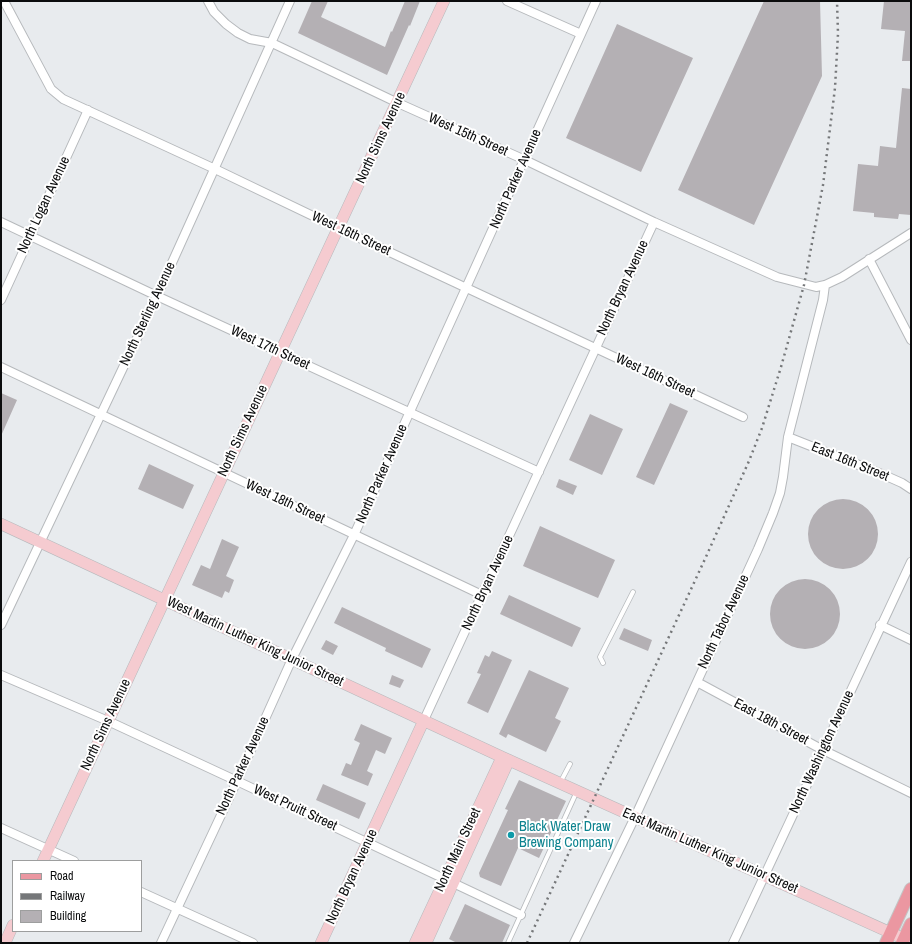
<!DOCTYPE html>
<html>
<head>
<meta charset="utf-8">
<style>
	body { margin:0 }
	#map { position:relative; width:912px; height:944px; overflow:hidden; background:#e8ebee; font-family:"Archivo Narrow",sans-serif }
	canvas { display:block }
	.frame { position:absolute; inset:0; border:2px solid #0b0c0d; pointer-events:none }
	.legend { position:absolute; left:12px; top:860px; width:130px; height:72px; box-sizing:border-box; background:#fff; border:1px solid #9d9e9e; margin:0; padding:5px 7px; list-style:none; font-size:12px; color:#0b0c0d }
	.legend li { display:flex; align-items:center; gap:8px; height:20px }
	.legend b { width:20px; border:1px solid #9d9e9e }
</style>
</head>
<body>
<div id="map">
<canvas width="912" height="944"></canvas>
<div class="frame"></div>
<ul class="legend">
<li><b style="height:5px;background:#eb97a1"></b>Road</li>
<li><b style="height:5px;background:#757779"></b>Railway</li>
<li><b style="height:11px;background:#b4b0b4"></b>Building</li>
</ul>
</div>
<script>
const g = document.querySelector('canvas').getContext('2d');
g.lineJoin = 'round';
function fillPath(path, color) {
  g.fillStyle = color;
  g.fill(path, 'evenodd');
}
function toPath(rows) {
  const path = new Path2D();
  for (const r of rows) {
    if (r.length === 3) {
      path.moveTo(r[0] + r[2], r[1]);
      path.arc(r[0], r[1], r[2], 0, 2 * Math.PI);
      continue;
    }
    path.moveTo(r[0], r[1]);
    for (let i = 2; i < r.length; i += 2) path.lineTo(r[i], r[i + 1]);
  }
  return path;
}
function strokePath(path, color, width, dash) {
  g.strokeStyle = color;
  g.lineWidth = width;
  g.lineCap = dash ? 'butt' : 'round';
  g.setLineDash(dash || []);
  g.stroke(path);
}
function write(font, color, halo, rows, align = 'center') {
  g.font = font + ' "Archivo Narrow",sans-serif';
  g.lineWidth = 4;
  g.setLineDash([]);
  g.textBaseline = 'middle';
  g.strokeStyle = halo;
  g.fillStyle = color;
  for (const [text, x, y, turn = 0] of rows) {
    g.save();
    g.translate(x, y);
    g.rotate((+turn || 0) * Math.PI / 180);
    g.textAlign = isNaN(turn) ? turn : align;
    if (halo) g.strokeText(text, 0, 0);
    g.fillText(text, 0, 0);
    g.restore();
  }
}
fillPath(toPath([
	[312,1,328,1,321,17,385,47,391,31,392,32,405,1,420,1,410,26,409,25,387,75,298,33],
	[764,1,820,1,822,76,754,225,678,190],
	[884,1,911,1,911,61,902,61,905,31,881,29],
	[617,24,693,58,641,172,566,138],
	[902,88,911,89,911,215,899,214,898,219,874,217,874,213,853,211,858,164,878,166,880,146,896,148],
	[1,393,17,400,1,436],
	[670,403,688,411,654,485,636,477],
	[590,414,623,429,602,475,569,460],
	[149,464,194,485,183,509,138,489],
	[559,479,577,486,573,495,556,487],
	[843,534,35],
	[540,526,615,560,598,598,523,566],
	[222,539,239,547,226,576,234,580,229,593,225,591,222,598,192,585,201,565,210,569],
	[805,614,35],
	[509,595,581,628,572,647,500,614],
	[342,607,431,649,422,668,385,651,386,648,334,623],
	[624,628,652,640,648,651,619,639],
	[326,640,338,646,333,655,321,649],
	[492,651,512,660,488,713,467,703,481,674,477,673,485,655,489,657],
	[529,670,569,688,555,718,561,721,546,752,508,734,506,738,499,734],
	[392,675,404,680,400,688,389,684],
	[361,724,392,738,385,754,376,750,367,771,373,774,368,786,341,775,346,763,351,765,360,743,354,740],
	[519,780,566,801,539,858,518,848,501,886,480,877,479,873,508,810,505,809],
	[323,784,366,803,359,819,316,800],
	[465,904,510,925,502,943,457,943,449,939]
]), '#b4b0b4');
const lane = toPath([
	[603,663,600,657,633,592],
	[560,783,570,764],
	[508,943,577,791]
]);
const street = toPath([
	[4,1,51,89,63,99,215,169,338,228,743,417],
	[208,1,214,12,226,24,238,33,250,39,272,43,398,103,525,160,654,222,777,277,816,287,825,285,842,277,911,233],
	[507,1,581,34],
	[1,222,157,296,539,472],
	[869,259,911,340],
	[1,300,88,110],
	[1,367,482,595],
	[788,437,884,475,902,483,911,489],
	[1,625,157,296,290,1],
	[880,625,911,640],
	[1,675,108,721,237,781,521,915],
	[697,682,823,750,911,793],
	[424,720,654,222],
	[1,828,74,861],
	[141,892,253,943],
	[161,943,237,781,292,659,354,535,596,1],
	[574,943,635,817,758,549,773,513,780,493,783,477,788,437,823,300,825,285],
	[733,943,911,562]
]);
const secondary = toPath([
	[1,524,502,757,911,942],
	[43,861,444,1],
	[5,943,13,925],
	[321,943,424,720],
	[415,943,502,757],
	[426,943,509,760]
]);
const primary = toPath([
	[886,943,911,889],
	[902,943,911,924]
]);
strokePath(lane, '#b6b9bc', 5.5);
strokePath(street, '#b6b9bc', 10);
strokePath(secondary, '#b6b9bc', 12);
strokePath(primary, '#c4c5c5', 14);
strokePath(lane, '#fff', 4);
strokePath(street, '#fff', 8);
strokePath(secondary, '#f5cbd0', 11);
strokePath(primary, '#eb97a1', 12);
strokePath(toPath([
	[527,943,705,559,749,461,762,428,781,367,804,285,823,185,835,88,838,34,837,1]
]), '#757779', 2.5, [2, 4]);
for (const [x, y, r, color] of [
	[511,835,4,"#0f9aa8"]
]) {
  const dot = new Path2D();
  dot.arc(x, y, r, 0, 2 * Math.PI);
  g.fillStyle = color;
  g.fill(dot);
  strokePath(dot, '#fff', 1.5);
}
write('14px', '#0b0c0d', '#fff', [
	["West 15th Street",468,135,24],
	["North Sims Avenue",381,138,-65],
	["North Parker Avenue",516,179,-66],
	["North Logan Avenue",44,205,-65],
	["West 16th Street",351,234,25],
	["North Bryan Avenue",623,288,-65],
	["North Sterling Avenue",148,314,-65],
	["West 17th Street",270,348,25],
	["West 16th Street",655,376,25],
	["North Sims Avenue",243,431,-65],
	["East 16th Street",850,462,22],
	["North Parker Avenue",382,474,-66],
	["West 18th Street",285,502,25],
	["North Bryan Avenue",488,583,-65],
	["North Tabor Avenue",724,622,-65],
	["West Martin Luther King Junior Street",255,642,25],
	["East 18th Street",771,722,28],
	["North Sims Avenue",106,725,-65],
	["North Washington Avenue",822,752,-65],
	["North Parker Avenue",243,766,-65],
	["West Pruitt Street",295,808,25],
	["North Main Street",458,850,-65],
	["East Martin Luther King Junior Street",710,851,24],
	["North Bryan Avenue",352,877,-65]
]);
write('14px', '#0d838f', '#fff', [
	["Black Water Draw",519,827],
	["Brewing Company",519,843]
], 'left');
</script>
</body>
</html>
